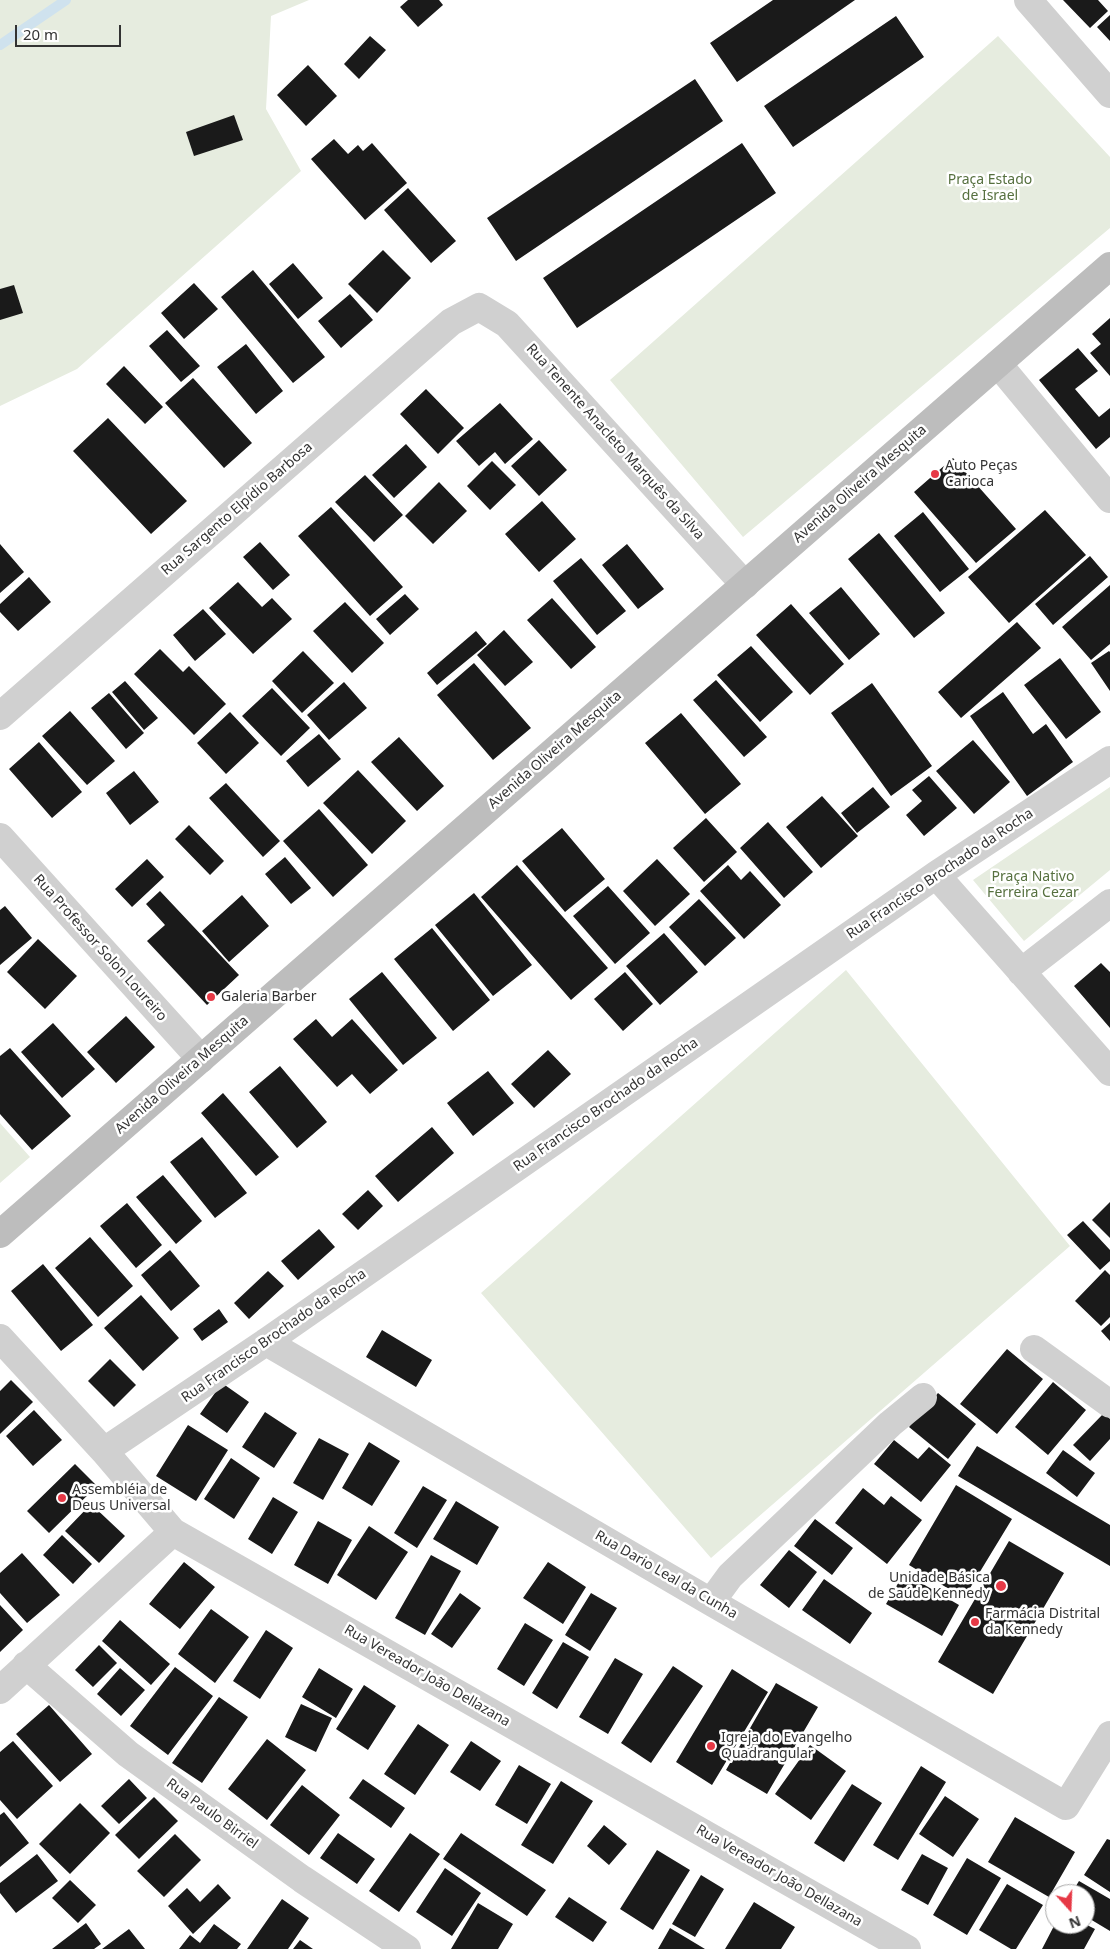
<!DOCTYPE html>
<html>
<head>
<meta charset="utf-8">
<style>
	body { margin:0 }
	#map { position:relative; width:1110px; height:1949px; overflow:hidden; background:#fff; font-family:"Noto Sans",sans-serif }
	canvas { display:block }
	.north { position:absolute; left:1045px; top:1884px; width:50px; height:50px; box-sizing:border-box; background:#fff; border:1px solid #adadad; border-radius:50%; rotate:160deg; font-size:14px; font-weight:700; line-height:20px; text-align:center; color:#333 }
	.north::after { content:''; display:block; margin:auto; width:18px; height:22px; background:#e63946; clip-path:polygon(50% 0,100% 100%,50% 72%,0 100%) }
	.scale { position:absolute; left:15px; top:25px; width:106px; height:22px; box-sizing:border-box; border:2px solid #333; border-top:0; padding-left:6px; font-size:15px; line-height:18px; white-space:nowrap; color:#333; -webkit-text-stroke:4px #fff; paint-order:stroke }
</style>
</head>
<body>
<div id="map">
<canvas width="1110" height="1949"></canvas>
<div class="north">N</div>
<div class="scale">20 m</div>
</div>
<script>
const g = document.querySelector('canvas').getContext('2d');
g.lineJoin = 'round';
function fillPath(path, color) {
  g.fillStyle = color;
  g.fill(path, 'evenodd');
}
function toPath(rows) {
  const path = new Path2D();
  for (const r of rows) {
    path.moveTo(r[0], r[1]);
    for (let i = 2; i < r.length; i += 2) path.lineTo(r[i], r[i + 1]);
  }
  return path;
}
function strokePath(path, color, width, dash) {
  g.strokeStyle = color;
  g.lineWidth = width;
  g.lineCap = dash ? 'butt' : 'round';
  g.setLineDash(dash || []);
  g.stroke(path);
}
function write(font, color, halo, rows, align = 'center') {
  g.font = font + ' "Noto Sans",sans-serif';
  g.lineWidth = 5;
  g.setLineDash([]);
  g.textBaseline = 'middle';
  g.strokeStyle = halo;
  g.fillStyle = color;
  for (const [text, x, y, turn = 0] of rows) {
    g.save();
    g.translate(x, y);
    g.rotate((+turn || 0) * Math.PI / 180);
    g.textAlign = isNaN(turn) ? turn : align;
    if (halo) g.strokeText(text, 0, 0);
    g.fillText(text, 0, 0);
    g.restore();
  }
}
fillPath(toPath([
	[0,0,309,0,271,16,266,109,301,171,77,369,0,406],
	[998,36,1110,157,1110,228,743,537,610,380],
	[1110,787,1110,870,1024,941,973,880],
	[846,970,1070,1246,711,1558,481,1293],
	[0,1123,30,1157,0,1183]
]), '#e6ecdf');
strokePath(toPath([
	[0,45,66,0]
]), '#cfe2ee', 10);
fillPath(toPath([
	[408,0,439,0,443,5,418,27,400,7],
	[773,0,855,0,737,82,710,43],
	[1063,0,1098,0,1108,11,1090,28],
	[1110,15,1110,41,1097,27],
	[896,16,924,57,793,147,764,106],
	[370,36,386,50,359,79,344,64],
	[308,65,337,96,306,126,277,95],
	[695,79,723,121,516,261,487,218],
	[234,115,243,140,194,156,186,132],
	[334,139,348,154,358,145,363,151,372,143,407,183,365,220,311,159],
	[742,143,776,193,577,328,543,278],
	[408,188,456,241,431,263,384,210],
	[383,250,411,278,377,313,348,284],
	[293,263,323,298,298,319,269,284],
	[253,270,325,357,293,383,221,297],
	[194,283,218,309,184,339,161,313],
	[14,285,23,313,0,320,0,289],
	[350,294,373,320,341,348,318,321],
	[1110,318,1110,376,1090,353,1101,344,1092,334],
	[167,330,200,366,181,382,149,346],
	[246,344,283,391,256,414,217,367],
	[1078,348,1098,371,1075,389,1099,417,1110,408,1110,437,1096,449,1039,380],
	[124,366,163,407,145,424,106,384],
	[193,378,252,443,224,468,165,403],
	[426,389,464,428,438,454,400,414],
	[500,403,533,439,505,464,495,452,479,466,456,441],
	[108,418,187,501,151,534,73,451],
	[539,440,567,470,539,496,511,466],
	[406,444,427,467,394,498,372,475],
	[953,458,1016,529,976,563,914,492],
	[492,461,516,485,490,510,467,486],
	[365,475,403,515,374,542,335,502],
	[439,482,467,511,433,544,405,516],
	[542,501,576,539,539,572,505,534],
	[331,507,403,587,370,616,298,536],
	[1045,510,1086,555,1009,623,968,577],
	[923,512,969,569,940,592,894,536],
	[879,533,945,613,914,638,848,559],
	[260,542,290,575,273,590,243,557],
	[0,544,24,572,0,593],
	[627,544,664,589,638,609,602,565],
	[1090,556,1108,577,1053,625,1035,604],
	[581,558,626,611,597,635,553,581],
	[29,577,51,602,18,631,0,612,0,604],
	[238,582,262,607,272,598,292,619,253,654,209,608],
	[1110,585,1110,644,1091,660,1062,627],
	[841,587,880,634,849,660,809,613],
	[405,594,419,609,390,635,376,619],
	[552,598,596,647,571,669,527,620],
	[345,602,384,643,352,673,313,631],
	[791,604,844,664,810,695,756,635],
	[203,609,226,634,195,661,173,635],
	[1017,622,1041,648,961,718,938,692],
	[504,630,533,662,505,686,477,655],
	[476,631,487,644,437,685,427,673],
	[751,646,793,692,760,722,717,675],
	[160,649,183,672,189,666,226,704,194,735,134,674],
	[303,651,334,683,302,713,272,681],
	[1109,651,1110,652,1110,691,1091,663],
	[1060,658,1101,712,1066,739,1024,685],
	[474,663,531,728,493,760,437,695],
	[716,680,767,737,744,757,693,700],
	[125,681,158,718,144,730,112,692],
	[344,682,367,708,329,740,307,715],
	[872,683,932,766,891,796,831,713],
	[272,688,310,728,281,756,242,716],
	[1003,692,1033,734,1046,724,1073,762,1027,796,970,716],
	[109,693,144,733,126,749,91,708],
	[70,711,115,761,87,785,42,736],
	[230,712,259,743,226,774,197,743],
	[681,713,741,784,705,814,645,743],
	[319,734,341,759,308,787,286,761],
	[399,737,444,786,417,811,371,762],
	[973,740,1010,782,974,814,936,771],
	[39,742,82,792,52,818,9,769],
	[358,770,406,821,372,854,323,803],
	[134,771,159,802,130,825,106,793],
	[929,776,957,808,924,836,906,815,922,801,912,790],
	[226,783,280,841,263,857,209,798],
	[873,787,890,807,857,833,841,813],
	[822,796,858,836,821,868,786,827],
	[319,809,368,865,333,897,283,841],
	[706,818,737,852,704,882,673,848],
	[768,822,813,872,784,898,740,848],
	[189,825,224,861,210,875,175,839],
	[562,828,605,879,565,912,522,861],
	[285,857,311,888,291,904,265,874],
	[147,859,164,877,132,907,115,889],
	[657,859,690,894,655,926,623,891],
	[517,865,608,968,571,1000,481,897],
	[728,865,741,880,750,871,781,905,744,939,700,891],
	[608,886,650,933,615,964,573,916],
	[160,891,239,975,207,1005,147,941,165,925,146,904],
	[474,893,532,965,493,996,435,925],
	[242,895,269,926,229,962,202,931],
	[699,899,736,938,705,966,669,927],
	[5,906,32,938,0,965,0,910],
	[432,928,490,1000,453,1031,394,959],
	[664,933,698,972,660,1005,626,966],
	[38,939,77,976,45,1009,7,972],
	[1101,963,1110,972,1110,1028,1074,986],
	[382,972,437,1038,403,1065,349,999],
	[625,972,653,1004,623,1031,594,999],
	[126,1016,155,1047,116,1083,87,1052],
	[316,1019,332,1037,352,1019,398,1070,370,1094,352,1074,337,1087,293,1039],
	[53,1023,95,1069,62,1098,21,1052],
	[10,1048,71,1116,32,1150,0,1114,0,1056],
	[548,1050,571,1074,534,1108,511,1084],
	[280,1066,327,1122,297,1148,249,1092],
	[488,1071,514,1103,473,1136,447,1103],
	[223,1093,279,1157,256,1176,201,1113],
	[432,1127,454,1153,398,1202,375,1176],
	[202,1137,247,1193,215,1218,170,1162],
	[163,1175,202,1221,176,1244,136,1197],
	[368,1190,383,1206,358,1230,342,1214],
	[1110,1202,1110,1238,1092,1220],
	[127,1203,162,1245,136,1268,100,1226],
	[1083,1221,1110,1250,1110,1261,1100,1270,1067,1235],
	[319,1229,335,1247,298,1280,281,1261],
	[90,1237,133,1286,98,1317,55,1268],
	[170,1250,200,1286,171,1311,141,1275],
	[43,1264,93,1325,61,1351,11,1291],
	[1105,1270,1110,1275,1110,1317,1101,1326,1075,1301],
	[268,1271,284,1286,249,1319,234,1303],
	[141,1295,179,1338,143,1371,104,1328],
	[219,1309,228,1322,202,1341,193,1329],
	[1110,1323,1110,1341,1101,1331],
	[382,1330,432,1360,416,1387,366,1357],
	[1007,1349,1043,1379,997,1434,960,1404],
	[110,1359,136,1385,114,1407,88,1381],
	[11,1380,33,1402,0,1434,0,1391],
	[1053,1382,1086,1410,1048,1455,1015,1427],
	[222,1383,249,1402,227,1433,200,1414],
	[938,1393,976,1424,948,1459,909,1427],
	[34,1410,62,1440,33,1466,6,1436],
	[265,1412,297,1433,274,1468,242,1447],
	[1104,1413,1110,1419,1110,1439,1090,1461,1073,1445],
	[188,1425,228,1450,196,1501,156,1476],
	[319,1438,349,1454,323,1500,293,1483],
	[894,1440,918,1459,929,1447,951,1465,921,1502,874,1464],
	[369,1442,400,1461,372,1506,342,1488],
	[977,1446,1110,1525,1110,1566,958,1476],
	[1063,1450,1095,1473,1077,1497,1046,1473],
	[231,1458,260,1478,234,1519,204,1499],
	[75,1464,97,1486,49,1533,27,1511],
	[956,1485,1012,1519,964,1598,909,1565],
	[423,1486,447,1500,417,1548,394,1533],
	[863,1488,884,1505,891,1496,922,1520,887,1564,835,1523],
	[273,1497,298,1512,272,1554,248,1539],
	[456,1501,499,1527,477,1565,433,1539],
	[91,1504,125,1536,99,1563,65,1531],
	[815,1519,853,1548,832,1575,794,1546],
	[318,1521,352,1540,328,1584,294,1565],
	[369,1526,408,1552,376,1600,337,1575],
	[62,1535,92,1564,73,1584,43,1555],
	[1009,1541,1064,1573,993,1694,938,1662],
	[789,1550,817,1572,789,1608,760,1585],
	[22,1553,60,1595,27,1623,0,1593,0,1573],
	[431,1555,461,1571,425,1635,395,1618],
	[184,1562,215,1587,180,1629,149,1604],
	[548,1562,586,1587,563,1624,523,1598],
	[904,1573,959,1605,942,1636,886,1604],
	[824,1579,872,1613,850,1644,802,1610],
	[460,1593,481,1608,452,1648,431,1634],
	[591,1593,617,1608,590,1651,565,1635],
	[0,1605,23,1630,0,1652],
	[211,1609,249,1637,215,1683,178,1654],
	[120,1620,170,1664,151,1685,102,1641],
	[525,1623,553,1640,524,1686,497,1669],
	[266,1630,293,1648,260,1699,233,1681],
	[563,1642,589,1657,557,1709,532,1693],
	[99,1645,117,1663,93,1687,75,1670],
	[615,1658,643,1674,608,1734,579,1717],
	[673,1666,703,1686,651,1763,621,1743],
	[175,1667,213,1696,168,1755,130,1726],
	[120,1668,145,1690,121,1716,97,1694],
	[319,1668,353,1689,336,1718,302,1697],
	[732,1669,768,1692,712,1785,676,1762],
	[776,1683,818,1707,767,1794,726,1770],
	[364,1685,396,1706,368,1750,336,1729],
	[219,1697,248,1717,202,1783,172,1763],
	[301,1704,332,1718,316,1752,285,1737],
	[49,1705,92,1754,60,1782,16,1734],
	[418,1724,449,1745,415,1795,384,1774],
	[267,1739,306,1770,267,1820,228,1789],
	[13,1741,53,1786,17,1819,0,1800,0,1752],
	[471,1741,501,1761,480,1791,450,1772],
	[810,1745,846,1771,811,1820,775,1794],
	[519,1765,551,1784,527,1824,495,1805],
	[921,1766,946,1782,898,1860,873,1845],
	[129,1779,147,1798,119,1824,101,1806],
	[363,1779,405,1808,391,1828,349,1798],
	[561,1781,593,1801,553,1864,521,1845],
	[852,1784,882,1803,844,1862,814,1843],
	[302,1785,340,1815,309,1855,270,1825],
	[945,1796,979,1819,953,1857,919,1834],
	[154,1797,178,1821,139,1859,115,1835],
	[80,1803,110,1833,70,1874,39,1844],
	[4,1812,29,1843,0,1867,0,1815],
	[1015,1817,1075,1852,1049,1897,988,1862],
	[604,1825,627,1844,609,1865,587,1846],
	[338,1833,375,1859,357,1884,320,1858],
	[410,1833,440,1854,399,1912,369,1891],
	[461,1833,546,1890,527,1916,443,1859],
	[175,1834,201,1860,164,1897,137,1871],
	[1107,1839,1110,1840,1110,1892,1084,1875],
	[657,1850,690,1870,653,1930,620,1909],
	[37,1854,58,1881,16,1913,0,1893,0,1883],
	[922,1854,948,1868,928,1905,901,1890],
	[967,1858,1001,1878,967,1935,933,1915],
	[445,1868,481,1893,452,1936,416,1912],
	[701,1875,724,1889,695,1937,672,1924],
	[70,1880,96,1905,78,1923,52,1898],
	[1079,1881,1110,1899,1110,1931,1085,1916,1085,1894,1071,1894],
	[218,1884,231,1898,193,1934,168,1906,187,1888,200,1902],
	[1007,1884,1043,1905,1016,1949,1011,1949,979,1930],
	[569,1897,607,1922,593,1942,555,1917],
	[282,1899,309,1918,288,1949,247,1949],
	[754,1902,795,1927,781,1949,725,1949],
	[478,1903,513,1924,498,1949,451,1949],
	[86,1923,101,1944,94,1949,52,1949],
	[214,1924,241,1944,237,1949,179,1949,190,1935,200,1943],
	[1055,1924,1085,1924,1095,1929,1084,1949,1042,1949],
	[670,1928,705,1949,658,1949],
	[129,1929,145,1949,102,1949],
	[300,1940,313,1949,293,1949]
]), '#1a1a1a');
strokePath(toPath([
	[1028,0,1110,94],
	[998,364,1110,499],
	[0,716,451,322,479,307,507,324,745,585],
	[0,837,201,1059],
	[936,875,1110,1072],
	[1021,972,1110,903],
	[0,1338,104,1451,173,1532,907,1949],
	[266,1342,711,1602,1066,1806,1110,1735],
	[1034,1349,1110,1404],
	[104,1451,266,1342,936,875,1110,760],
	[711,1602,730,1576,890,1424,923,1397],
	[26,1665,128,1754,302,1879,407,1949],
	[0,1690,173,1532]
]), '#d0d0d0', 28);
strokePath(toPath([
	[0,1234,1110,266]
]), '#bdbdbd', 28);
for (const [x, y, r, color] of [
	[935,474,5,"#e63946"],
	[211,997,5,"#e63946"],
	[62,1498,5,"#e63946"],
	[1001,1586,6,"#e63946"],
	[975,1622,5,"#e63946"],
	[711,1746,5,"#e63946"]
]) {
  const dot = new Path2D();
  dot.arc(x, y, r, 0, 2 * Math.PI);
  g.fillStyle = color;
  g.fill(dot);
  strokePath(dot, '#fff', 2);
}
write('14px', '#56703f', '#fff', [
	["Praça Estado",990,180],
	["de Israel",990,196],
	["Praça Nativo",1033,877],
	["Ferreira Cezar",1033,893]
]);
write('14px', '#333', '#fff', [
	["Rua Tenente Anacleto Marquês da Silva",615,442,48],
	["Avenida Oliveira Mesquita",860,484,-41],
	["Rua Sargento Elpídio Barbosa",237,509,-41],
	["Avenida Oliveira Mesquita",555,750,-41],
	["Rua Francisco Brochado da Rocha",940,874,-34],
	["Rua Professor Solon Loureiro",100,948,48],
	["Avenida Oliveira Mesquita",182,1075,-41],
	["Rua Francisco Brochado da Rocha",606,1105,-35],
	["Rua Francisco Brochado da Rocha",274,1336,-35],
	["Rua Dario Leal da Cunha",666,1575,30],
	["Rua Vereador João Dellazana",427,1676,30],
	["Rua Paulo Birriel",212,1814,36],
	["Rua Vereador João Dellazana",779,1876,30]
]);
write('14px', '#333', '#fff', [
	["Auto Peças",945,466],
	["Carioca",945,482],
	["Galeria Barber",221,997],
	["Assembléia de",72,1490],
	["Deus Universal",72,1506],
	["Unidade Básica",990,1578,"right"],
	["de Saúde Kennedy",990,1594,"right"],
	["Farmácia Distrital",985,1614],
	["da Kennedy",985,1630],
	["Igreja do Evangelho",721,1738],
	["Quadrangular",721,1754]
], 'left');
</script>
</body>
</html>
